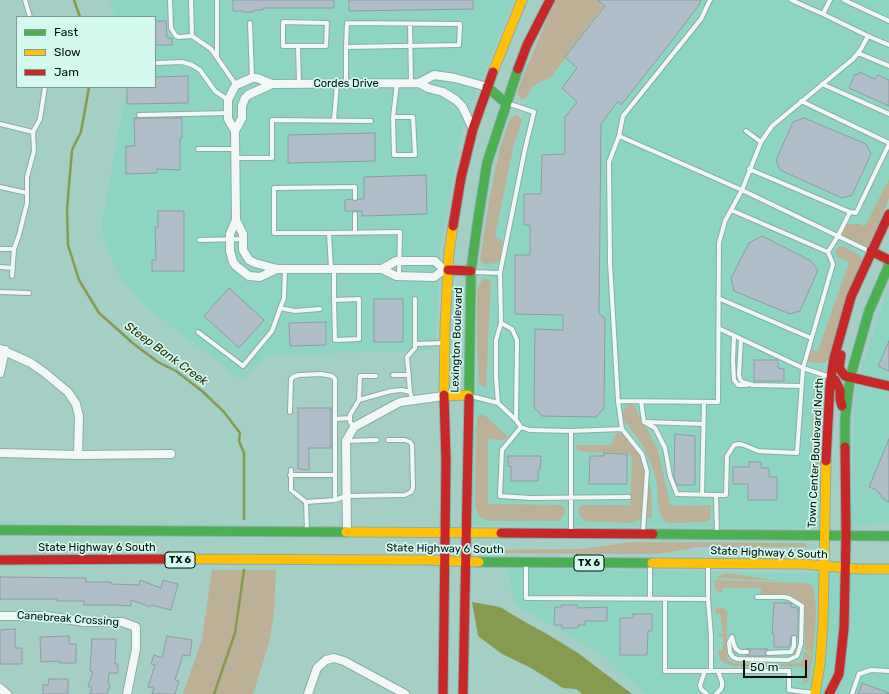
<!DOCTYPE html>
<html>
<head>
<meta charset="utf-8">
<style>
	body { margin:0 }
	#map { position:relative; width:889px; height:694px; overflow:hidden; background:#a3cfc4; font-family:Rubik,sans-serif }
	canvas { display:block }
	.legend { position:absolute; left:16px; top:16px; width:140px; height:72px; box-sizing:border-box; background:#d3f9ee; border:1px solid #7f9c93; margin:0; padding:5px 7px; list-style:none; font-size:12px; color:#00100b }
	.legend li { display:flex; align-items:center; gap:8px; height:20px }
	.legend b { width:20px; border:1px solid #7f9c93 }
	.scale { position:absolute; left:743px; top:660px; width:64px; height:18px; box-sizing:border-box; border:2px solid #00100b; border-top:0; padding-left:5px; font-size:12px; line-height:14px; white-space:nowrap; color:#00100b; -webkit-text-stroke:3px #d3f9ee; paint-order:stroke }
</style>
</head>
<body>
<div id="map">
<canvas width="889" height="694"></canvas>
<ul class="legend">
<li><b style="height:5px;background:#4caf50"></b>Fast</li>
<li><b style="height:5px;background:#ffc107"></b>Slow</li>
<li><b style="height:5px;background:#c62828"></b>Jam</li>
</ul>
<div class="scale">50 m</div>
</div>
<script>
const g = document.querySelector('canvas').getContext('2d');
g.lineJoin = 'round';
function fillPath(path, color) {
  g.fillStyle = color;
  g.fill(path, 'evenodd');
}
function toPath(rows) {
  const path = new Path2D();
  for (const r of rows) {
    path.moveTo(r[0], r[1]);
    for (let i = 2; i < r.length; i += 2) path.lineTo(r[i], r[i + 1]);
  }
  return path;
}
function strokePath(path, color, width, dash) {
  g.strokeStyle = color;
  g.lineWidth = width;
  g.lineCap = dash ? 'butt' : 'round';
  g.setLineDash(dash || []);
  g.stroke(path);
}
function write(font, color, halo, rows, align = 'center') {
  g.font = font + ' Rubik,sans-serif';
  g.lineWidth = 3.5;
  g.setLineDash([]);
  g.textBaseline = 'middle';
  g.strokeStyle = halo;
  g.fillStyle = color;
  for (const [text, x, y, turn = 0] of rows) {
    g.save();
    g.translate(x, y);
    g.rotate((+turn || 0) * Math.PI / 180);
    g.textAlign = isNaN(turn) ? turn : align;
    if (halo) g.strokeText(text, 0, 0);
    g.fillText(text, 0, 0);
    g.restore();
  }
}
fillPath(toPath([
	[109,0,514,0,463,125,440,248,435,350,267,355,242,380,146,307,117,273,101,228,126,92,126,87,155,87,155,17,116,17],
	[558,0,889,0,889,193,824,365,818,528,470,525,483,253,547,32],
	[889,287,889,523,850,526,856,386],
	[507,568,889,575,889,694,645,694,605,657,515,604]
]), '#8dd4c2');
fillPath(toPath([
	[555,0,597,0,604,6,565,56,565,59,551,77,533,86,526,98,521,99,517,93,520,84],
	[517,115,521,118,522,121,514,144,495,235,497,238,502,240,501,257,497,263,486,264,482,263,480,259,490,196,500,148,506,130,510,119],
	[889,179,889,198,869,247,866,246,842,235,841,233,845,224,859,224,865,226],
	[843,246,859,255,862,258,829,359,824,363,805,362,808,349,818,351,849,262,837,257,835,253,838,247],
	[484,279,491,280,486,388,480,385,479,381,477,348,477,290,481,281],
	[814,384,820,385,822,388,819,475,818,480,814,480,810,478,810,471],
	[632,404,635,407,658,450,670,504,673,506,711,505,710,518,707,522,669,523,664,521,661,517,658,504,657,485,653,468,642,444,622,418,622,414,625,408,628,405],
	[480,414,487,417,508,437,504,440,488,439,488,502,490,504,561,505,565,508,565,513,559,521,489,521,482,519,478,514,475,506,476,432,477,418],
	[616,433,622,433,625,435,642,456,651,489,652,517,650,518,643,518,632,523,585,521,580,516,578,511,579,507,582,505,630,505,632,459,628,453,585,452,578,450,576,448,576,445,611,445],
	[631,542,803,543,807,544,807,547,700,547,657,554,485,553,485,550,581,549],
	[212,570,276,570,274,613,269,643,253,694,183,694,202,639],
	[726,573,734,574,780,581,716,578,721,575],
	[715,580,804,583,812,585,814,590,816,608,815,632,813,655,805,649,805,608,801,602,790,595,785,594,761,595,761,588,723,588,722,593,720,593,717,591,715,587,714,588],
	[719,607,723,608,726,611,727,611,727,656,729,661,734,663,769,664,769,667,732,666,732,665,726,664,720,659,718,651,723,650,723,637,716,635,723,634,722,628,720,614,715,614,715,613,716,608],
	[804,651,813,656,808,682,803,684,805,670,801,666,781,667,781,664,799,663,803,659]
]), '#bcb197');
fillPath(toPath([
	[472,602,500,607,525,622,547,634,578,653,632,694,582,694,576,689,563,688,531,668,502,654,478,636]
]), '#869b50');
strokePath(toPath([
	[74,0,80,17],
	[89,87,81,132,72,150,67,209,68,245,79,280,99,313,135,345,158,362,176,371,202,391,224,412,240,433,239,441,244,453,244,519],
	[214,694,235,633,244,570]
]), '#869b50', 2.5);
const building = toPath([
	[233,0,334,0,334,8,263,8,263,10,254,10,254,12,243,12,243,11,233,11,233,0],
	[349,0,473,0,473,9,349,11,349,0],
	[598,0,701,0,699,5,671,42,621,105,618,101,601,124,599,314,605,318,604,408,596,417,542,416,534,407,535,329,563,330,563,315,515,314,515,255,530,255,530,225,524,225,524,194,541,194,542,155,565,154,565,117,577,102,562,88,577,68,565,57,605,6,598,0],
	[155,21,166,21,167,38,172,38,172,45,155,45,155,21],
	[859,72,875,79,878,75,889,80,889,106,849,88,855,74,858,75,859,72],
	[188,76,188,103,127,104,127,87,155,87,155,77,188,76],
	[134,118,182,118,182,138,180,138,180,170,157,169,157,173,126,174,126,146,135,146,134,118],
	[804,118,866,144,871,154,852,195,842,198,780,170,776,160,793,122,804,118],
	[375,133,375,161,288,163,288,135,375,133],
	[426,175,427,214,362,216,362,211,345,211,345,200,352,199,355,201,358,199,364,199,364,177,426,175],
	[158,211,184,211,184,271,152,271,152,260,156,260,155,227,158,227,158,211],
	[762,236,811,261,818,270,800,311,790,314,734,291,731,278,749,243,762,236],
	[229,288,264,320,239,348,204,316,229,288],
	[374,299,403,299,403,342,374,342,374,299],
	[326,322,326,345,290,346,289,323,326,322],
	[889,341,889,371,878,366,889,341],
	[754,360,778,360,778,368,784,369,784,381,754,381,754,360],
	[298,408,331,408,331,448,309,448,309,470,298,469,298,408],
	[675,434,695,436,695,485,677,485,674,478,675,434],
	[889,439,889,502,883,499,877,490,869,487,889,439],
	[604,453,627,454,627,484,589,484,590,456,604,456,604,453],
	[508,456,541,456,540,470,538,470,538,481,511,481,511,466,508,466,508,456],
	[749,462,761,462,761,468,769,468,769,477,777,477,777,500,748,500,748,484,733,484,733,467,749,467,749,462],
	[0,577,86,578,86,582,111,582,111,584,139,585,140,580,161,588,163,580,178,584,171,610,151,605,150,607,131,600,131,606,115,605,84,605,84,601,57,601,57,599,0,599,0,577],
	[774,603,791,603,791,607,798,608,798,638,795,635,791,636,789,647,774,647,774,634,772,634,774,603],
	[562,605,578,605,578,608,607,607,607,621,585,621,585,625,578,625,578,628,562,628,562,625,554,625,555,607,562,607,562,605],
	[633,614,652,614,652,631,648,631,647,655,620,655,620,618,633,618,633,614],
	[15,629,15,648,22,648,22,664,0,664,0,630,15,629],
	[69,636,69,644,76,644,76,663,60,663,60,661,41,662,40,637,69,636],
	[167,636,192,640,190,656,183,655,175,680,179,681,175,694,152,694,154,688,148,687,155,665,151,664,154,655,162,658,167,636],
	[92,639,116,639,115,664,118,664,118,673,109,673,108,684,110,685,107,694,90,694,92,688,88,686,93,672,90,671,92,639],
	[747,649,768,649,765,652,766,656,747,656,750,652,750,650,747,649],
	[49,679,68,679,68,694,43,694,43,685,48,685,49,679],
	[862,683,889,693,889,694,858,694,862,683]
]);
fillPath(building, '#aebdc8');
strokePath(building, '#8b9ca1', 1);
const lane = toPath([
	[25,0,30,17],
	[170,0,171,28,176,36,179,37,192,36,211,49,236,85],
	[191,0,192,36],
	[217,0,217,58],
	[791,0,823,14],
	[844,0,889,21],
	[250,23,252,78],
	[347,23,460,24,459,45,346,47,347,23],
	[410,24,411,83],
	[868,36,889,45],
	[298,46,283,46,283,22,327,23,326,46,298,46,299,84],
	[346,47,346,84],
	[858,53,889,66],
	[157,63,182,62,192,65,200,70,215,91,228,100],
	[822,84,889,114],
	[801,101,889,143],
	[139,115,228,113],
	[393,117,413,117,415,155,394,155,393,117,397,83],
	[334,120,337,84],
	[0,124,33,132],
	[746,131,761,142],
	[619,136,742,190,869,251],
	[198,149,235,149],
	[235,158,272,158,272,120,371,121],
	[749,169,850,212,856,213,889,144],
	[0,187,27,193],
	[731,210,828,252,833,264,803,368,830,377],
	[329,233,400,232,399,276],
	[355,233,355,214],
	[199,240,243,239],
	[0,249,14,249],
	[828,252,838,236,850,212],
	[0,267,13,268],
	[331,269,329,233,274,233,274,188,355,187,355,198],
	[334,269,334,300,335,340,359,339,359,299,334,300],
	[473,272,500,273,501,323,496,340,496,377,498,403],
	[500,273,525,149,534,112,507,103],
	[12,276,14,249,19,235,27,203,27,177,34,151,33,132,40,119,45,87],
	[0,292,29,293],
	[718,298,811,338],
	[280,308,295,311,320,309],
	[501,323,512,329,517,340,516,420],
	[198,332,243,366,272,331,284,298,285,269],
	[734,336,733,361,734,380,738,385,747,385],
	[741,339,739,375,740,379,742,382,753,385,801,386],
	[415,344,444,343],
	[393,375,409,375],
	[410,392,407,357,415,348,415,299],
	[471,396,498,403,516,420,521,427,529,430,571,431,622,429],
	[359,400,360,376,376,376],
	[618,401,718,402,719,243,725,221,742,190,761,142,772,126,853,59,861,49,868,36,823,14,830,0],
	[641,401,644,422],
	[290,412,291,379,293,377,299,375,321,374,332,376,335,379,335,475],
	[336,419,350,418],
	[644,422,655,428,665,448,670,476,677,494,716,495,717,533],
	[646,422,703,424],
	[354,427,350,422,350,415,359,400,391,391,402,390,410,392,413,401],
	[521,427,502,450,500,496,531,498,629,497],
	[571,431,571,533],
	[346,441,377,440],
	[291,470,291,490,306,502],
	[290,475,335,475,335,500],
	[702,495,704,402],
	[716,495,726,495,727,456,734,445,739,444,744,445,758,451,797,453,803,368,718,328],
	[307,530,306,502,335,500,346,496,405,495,411,492,413,488,412,445,410,442,405,440,388,440],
	[643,532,647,471,642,454,622,429,618,401,610,263,609,162,619,136,623,116,701,19,710,0],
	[526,565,526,598,708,599],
	[708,566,708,599,711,636,711,671],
	[650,599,650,565],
	[665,599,665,671,789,671,789,690,814,693],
	[732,637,729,643,730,653,733,657,737,659,788,660,797,656,801,644,802,606,789,598,784,597,757,597],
	[732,637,734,645,736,649,740,652,747,652],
	[768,653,791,652,794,646,794,638],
	[705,671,700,685,701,689,707,694],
	[716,694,721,689,722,686,722,682,718,671],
	[852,694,859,674,871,670,889,671]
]);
const street = toPath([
	[419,83,428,88,443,92,456,100,462,106,473,129],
	[272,84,248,95,245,98,242,106,242,118,235,131,236,220,230,234,230,251,233,262,236,266,249,276,260,277,277,269],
	[235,131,228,119,228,100,233,90,236,85,252,78,257,78,272,84,419,83,434,75,455,78,487,87],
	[236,220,243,234,243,250,249,260,255,263,277,269,382,269,396,276,434,277,444,270,448,270],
	[382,269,396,261,435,261,444,270],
	[0,349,31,363,45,373,68,392,76,404,79,416,78,455],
	[0,373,5,350],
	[0,453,78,455,171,454],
	[347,532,346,441,354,427,400,402,444,396],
	[0,616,46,616,84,622,122,622,136,627,136,649,127,694],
	[0,688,7,694],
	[308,694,317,668,326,660,334,658,344,661,405,694]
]);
const fast = toPath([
	[487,87,506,103],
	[469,398,471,271,477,226,487,163,518,69],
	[845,447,845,419,850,378,869,311,889,265],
	[0,530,346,532],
	[653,534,889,536],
	[479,562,652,563]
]);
const slow = toPath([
	[493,72,522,0],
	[444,395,445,329,449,252,453,226],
	[444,396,468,395],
	[346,532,501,533],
	[171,559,427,560,479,562],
	[652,563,804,564,858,569,889,569],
	[815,694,820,664,823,625,826,461]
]);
const jam = toPath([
	[518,69,527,45,550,0],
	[453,226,461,178,473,129,493,72],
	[871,251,889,260],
	[448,270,471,271],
	[841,355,839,368,845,376,889,386],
	[831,378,835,380,840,390,840,399,842,406],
	[826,461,830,385,834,358,851,297,889,214],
	[501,533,653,534],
	[0,560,171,559],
	[443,694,446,461,444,395],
	[463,694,469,398],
	[829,694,839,674,844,628,846,536,845,447]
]);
strokePath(lane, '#8aada5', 6);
strokePath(street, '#8aada5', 10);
strokePath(fast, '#8aada5', 11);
strokePath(slow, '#8aada5', 11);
strokePath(jam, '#8aada5', 11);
strokePath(toPath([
	[859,554,859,549]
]), '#bccac7', 1.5, [2, 3]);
strokePath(lane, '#f1f8f6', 4);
strokePath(street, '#f1f8f6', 8);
strokePath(fast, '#4caf50', 9);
strokePath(slow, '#ffc107', 9);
strokePath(jam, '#c62828', 9);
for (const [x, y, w] of [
	[180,560,30],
	[589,563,30]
]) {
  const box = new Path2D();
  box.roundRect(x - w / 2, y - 8, w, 16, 3);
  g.fillStyle = '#d3f9ee';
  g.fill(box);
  strokePath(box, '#00100b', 1);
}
write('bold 10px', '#00100b', null, [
	["TX 6",180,560],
	["TX 6",589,563]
]);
write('11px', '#00100b', '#d3f9ee', [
	["Cordes Drive",346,84],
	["Lexington Boulevard",457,340,-88],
	["Town Center Boulevard North",816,453,-87],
	["State Highway 6 South",97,548],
	["State Highway 6 South",445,549,1],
	["State Highway 6 South",769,553,2],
	["Canebreak Crossing",68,619,4]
]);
write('italic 12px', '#2a2f05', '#d3f9ee', [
	["Steep Bank Creek",166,354,36]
]);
</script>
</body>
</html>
